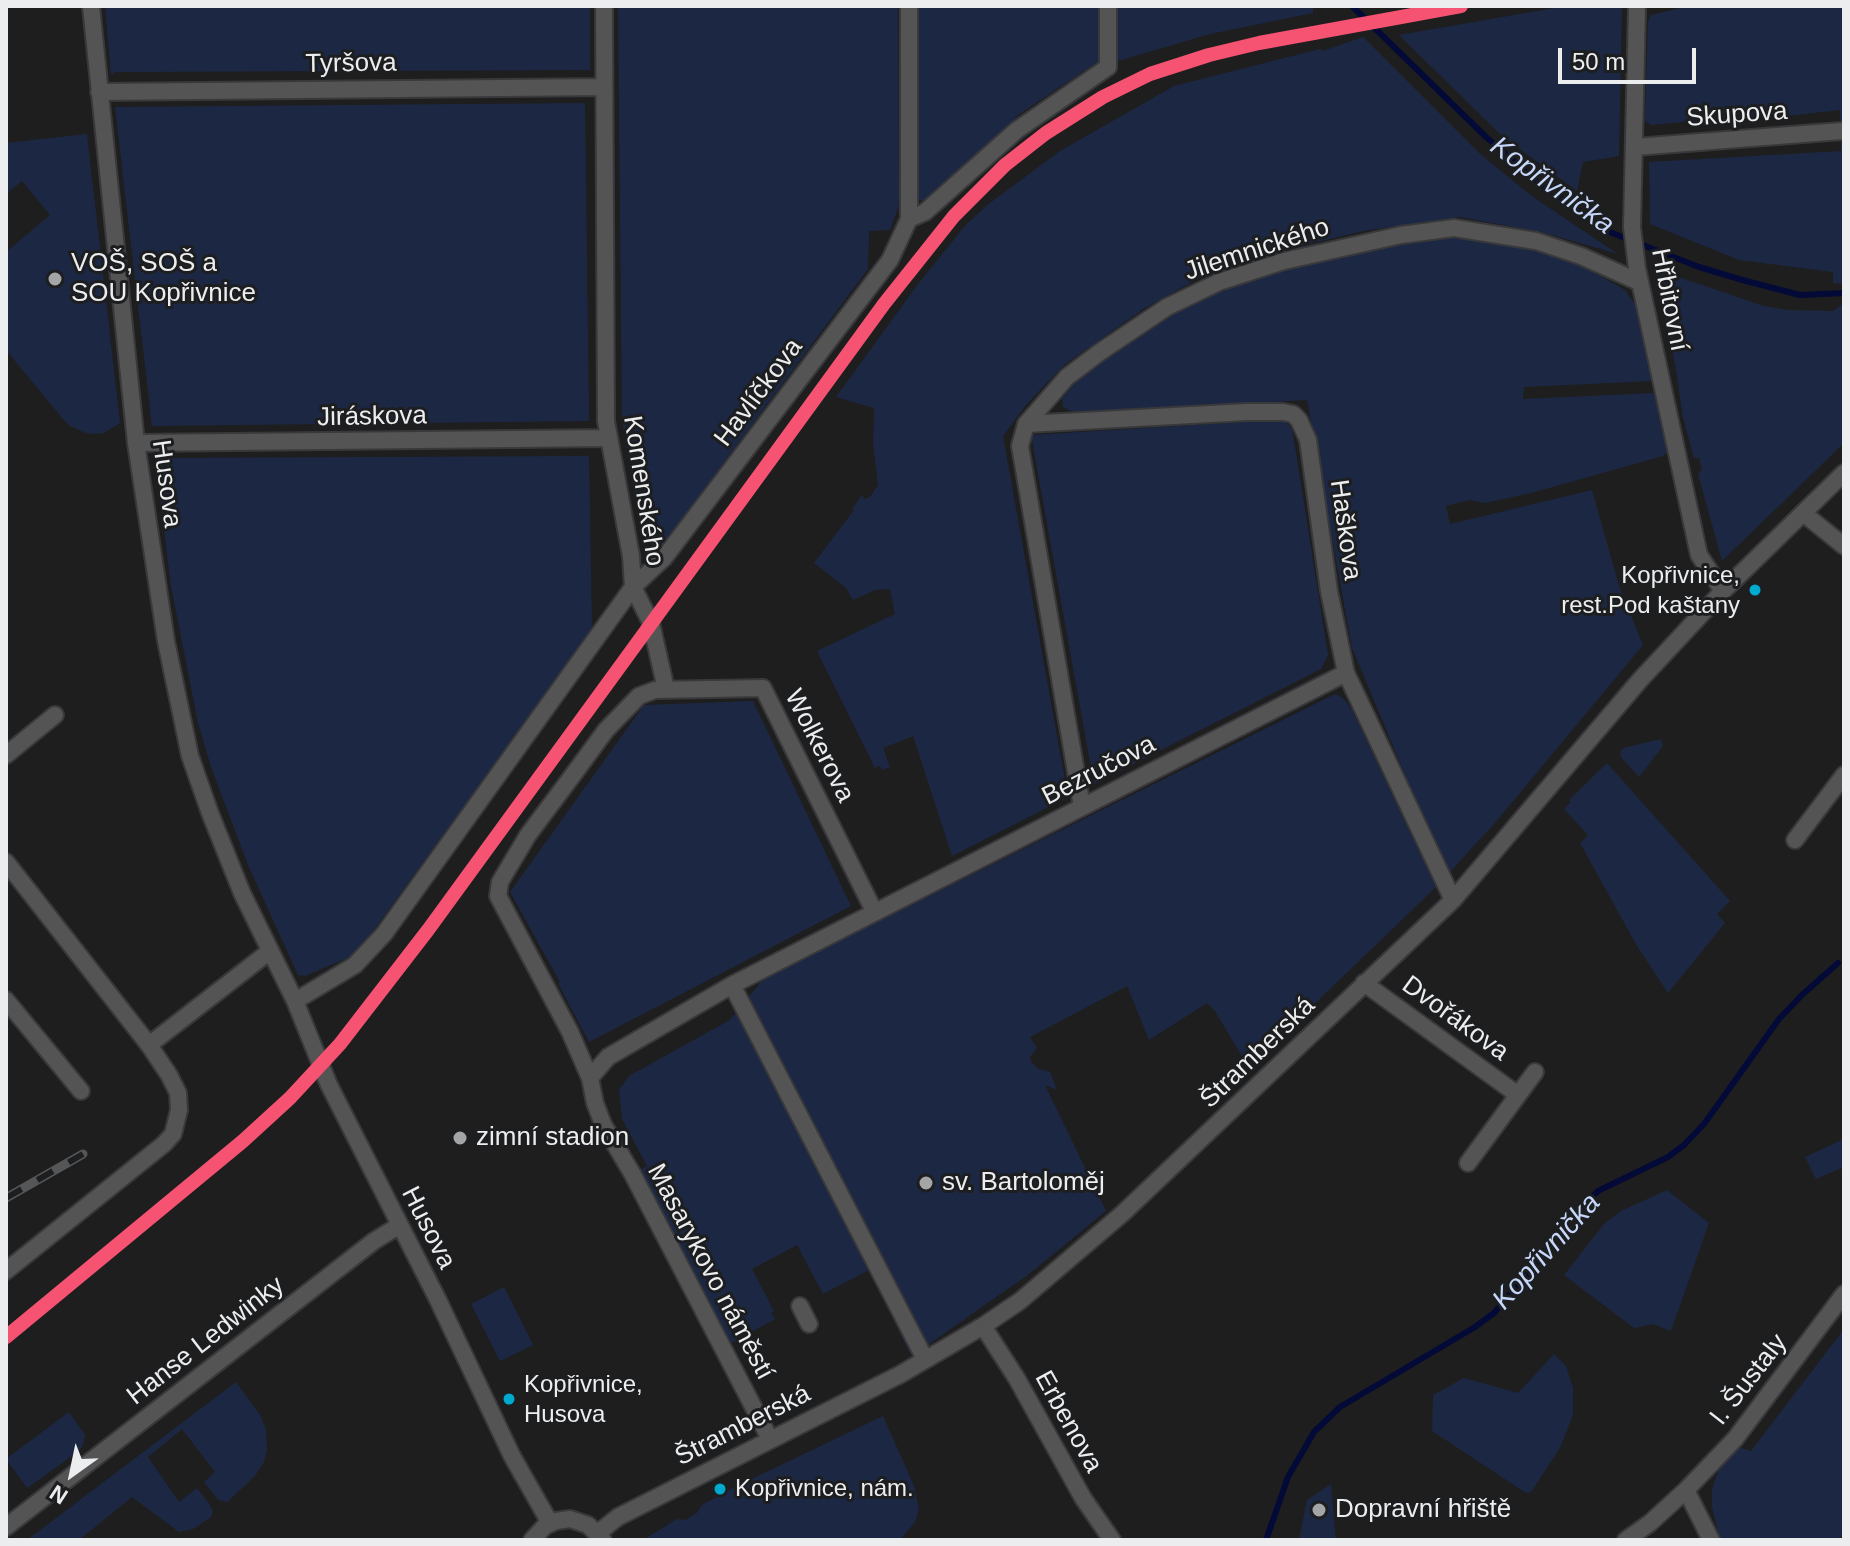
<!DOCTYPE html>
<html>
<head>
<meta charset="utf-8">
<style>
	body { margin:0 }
	#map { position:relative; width:1850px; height:1546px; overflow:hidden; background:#1e1e1f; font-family:Helvetica,sans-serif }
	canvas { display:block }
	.frame { position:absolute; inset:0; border:8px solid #ecedef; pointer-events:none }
	.north { position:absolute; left:32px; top:1434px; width:80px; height:80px; -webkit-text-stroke:6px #1d1e20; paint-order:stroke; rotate:213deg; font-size:22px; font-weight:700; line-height:32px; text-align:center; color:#ecedef }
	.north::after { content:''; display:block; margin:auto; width:28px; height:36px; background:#ecedef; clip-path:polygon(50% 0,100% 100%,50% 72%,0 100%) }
	.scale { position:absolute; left:1558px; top:48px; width:138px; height:36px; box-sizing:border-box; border:4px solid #ecedef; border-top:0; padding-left:10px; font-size:24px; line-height:28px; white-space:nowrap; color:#ecedef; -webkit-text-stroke:6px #1d1e20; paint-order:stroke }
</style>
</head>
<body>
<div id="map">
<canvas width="1850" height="1546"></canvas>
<div class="frame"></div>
<div class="north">N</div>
<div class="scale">50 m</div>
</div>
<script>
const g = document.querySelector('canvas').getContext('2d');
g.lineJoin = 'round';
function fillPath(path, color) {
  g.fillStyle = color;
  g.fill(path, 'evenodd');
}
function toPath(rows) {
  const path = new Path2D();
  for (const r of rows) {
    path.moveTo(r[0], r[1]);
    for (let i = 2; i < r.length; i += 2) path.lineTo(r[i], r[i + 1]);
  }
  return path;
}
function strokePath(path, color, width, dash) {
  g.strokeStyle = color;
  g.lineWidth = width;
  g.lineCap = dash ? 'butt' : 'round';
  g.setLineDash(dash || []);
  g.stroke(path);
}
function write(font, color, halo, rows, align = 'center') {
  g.font = font + ' Helvetica,sans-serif';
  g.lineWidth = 6;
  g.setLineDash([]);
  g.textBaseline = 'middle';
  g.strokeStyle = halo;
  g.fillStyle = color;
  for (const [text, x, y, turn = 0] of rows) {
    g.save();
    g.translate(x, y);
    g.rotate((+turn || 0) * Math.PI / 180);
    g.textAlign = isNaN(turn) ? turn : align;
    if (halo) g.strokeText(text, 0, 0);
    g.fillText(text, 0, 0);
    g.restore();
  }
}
fillPath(toPath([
	[105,6,590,6,590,70,115,72,111,75],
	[618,6,898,6,899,205,890,230,869,231,868,269,660,548,643,541,622,420],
	[916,6,1099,6,1099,61,1018,115,1008,127,927,200,922,201,917,198],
	[1118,6,1307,6,1313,8,1313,13,1210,34,1118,61],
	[1566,6,1622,6,1619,156,1583,162,1577,191,1502,136,1399,35],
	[1689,6,1844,6,1844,284,1833,283,1833,272,1739,260,1650,224,1649,162,1841,151,1840,110,1715,124,1714,119,1651,125,1645,121,1648,22,1651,15],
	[1363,37,1478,152,1502,172,1533,197,1618,254,1541,232,1460,217,1363,231,1250,258,1205,275,1145,308,1064,365,1026,405,1003,436,1068,797,952,856,913,736,883,748,890,767,882,770,880,766,875,768,817,651,895,614,890,589,875,590,853,600,846,588,814,563,854,510,852,509,862,495,864,499,870,497,878,485,873,443,874,408,836,397,918,284,964,227,986,206,1060,151,1174,86,1320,49,1323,51],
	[585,103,589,421,152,426,115,107],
	[87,134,120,423,104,433,89,434,70,426,63,419,6,350,6,252,50,215,22,181,6,194,6,143],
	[1446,237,1515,245,1548,254,1581,265,1625,290,1636,306,1652,381,1524,387,1523,399,1654,393,1668,451,1663,456,1531,493,1485,503,1469,500,1446,506,1450,524,1592,490,1619,586,1643,645,1494,824,1447,875,1352,648,1307,400,1075,413,1063,407,1062,399,1079,378,1114,351,1175,311,1222,288,1278,270,1406,242],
	[1655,269,1764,306,1788,310,1833,311,1844,303,1844,443,1722,561,1698,474,1702,470,1699,458,1694,458,1683,418,1676,369],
	[1277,420,1285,422,1292,428,1328,655,1321,669,1094,784,1031,435],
	[589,456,592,630,363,945,352,956,305,976,298,975,248,865,211,767,198,723,171,586,155,458],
	[1335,694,1343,698,1351,708,1436,887,1252,1064,1243,1058,1215,1011,1207,1003,1149,1040,1127,986,1030,1037,1037,1048,1030,1057,1031,1062,1038,1069,1050,1072,1057,1090,1045,1085,1106,1211,1029,1274,929,1344,911,1355,869,1270,823,1294,797,1245,752,1269,774,1311,771,1313,775,1319,731,1343,640,1170,647,1166,622,1119,619,1090,629,1076,730,1020,764,978],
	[753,701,851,906,589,1042,563,993,558,983,560,982,510,892,644,705],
	[1661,739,1663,746,1639,777,1621,757,1620,752,1623,748],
	[1607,763,1730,901,1717,914,1725,923,1668,993,1637,946,1580,843,1588,835,1564,809,1571,802,1569,800],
	[1844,1139,1844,1167,1816,1179,1805,1157],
	[1667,1190,1709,1223,1671,1331,1653,1324,1634,1328,1564,1275,1604,1224,1621,1211],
	[504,1287,533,1345,500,1361,471,1304],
	[1844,1329,1844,1531,1840,1540,1720,1540,1712,1507,1712,1489,1719,1469,1738,1447,1751,1451],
	[1554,1354,1566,1366,1573,1388,1573,1415,1560,1448,1531,1492,1526,1493,1432,1431,1433,1395,1464,1378,1518,1393],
	[236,1382,260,1415,266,1429,267,1450,264,1462,255,1476,227,1502,218,1500,204,1482,215,1472,182,1429,148,1457,179,1502,197,1488,210,1505,213,1511,211,1517,193,1529,179,1532,132,1497,79,1540,27,1540],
	[69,1412,85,1435,83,1445,79,1451,27,1488,6,1459],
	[883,1416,914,1486,919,1509,915,1522,900,1540,643,1540,677,1519,686,1520,697,1513,702,1505,729,1490],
	[1331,1484,1336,1540,1299,1540,1307,1500]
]), '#1c2843');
strokePath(toPath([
	[1352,6,1485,136,1539,183,1612,233,1699,267,1746,281,1800,295,1844,293],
	[1266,1540,1288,1477,1314,1432,1340,1407,1475,1327,1494,1313,1535,1265,1568,1219,1598,1191,1668,1157,1684,1145,1704,1124,1779,1019,1803,994,1838,963]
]), '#030a37', 6);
const street = toPath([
	[91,6,136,443,166,641,190,756,210,813,242,893,295,1001,329,1085,438,1300,512,1456,550,1523],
	[604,6,606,421,631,556,633,587,651,623,666,689],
	[1637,6,1632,227,1637,268,1699,555,1723,591],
	[99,92,603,87],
	[1635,147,1842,131],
	[909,219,925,212,1017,130,1108,67,1108,6],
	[1026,424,1247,412,1283,412,1293,414,1299,420,1308,440,1329,591,1346,673,1453,900],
	[136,443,609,438],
	[1803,513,1844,546],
	[6,755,55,715],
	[1082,807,1020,446,1026,424,1067,377,1100,352,1167,307,1219,282,1284,261,1401,235,1454,228,1536,241,1581,256,1639,282],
	[1795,840,1844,775],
	[6,862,149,1045,169,1075,178,1093,179,1110,173,1134,164,1144,6,1271],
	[1364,983,1518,1095],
	[732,985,925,1359],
	[6,1000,81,1091],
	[295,1001,355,965,384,934,633,587,664,558,890,260,909,219,909,6],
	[149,1045,270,951],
	[590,1078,608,1057,732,985,1346,673],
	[1468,1163,1535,1072],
	[800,1306,809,1324],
	[983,1326,1017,1379,1083,1498,1112,1540],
	[770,1439,633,1175,603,1124,595,1103,590,1078,570,1032,498,896,500,882,528,835,570,779,606,730,639,696,655,690,763,688,874,911],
	[1686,1490,1711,1540],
	[6,1527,374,1241,400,1225],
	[598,1533,618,1517,901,1374,983,1326,1020,1301,1122,1214,1453,900,1640,680,1723,591,1844,473],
	[532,1540,545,1526,556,1521,570,1519,588,1525,603,1540],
	[1626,1540,1650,1523,1686,1490,1735,1439,1844,1294]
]);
strokePath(street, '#39393b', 20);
strokePath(street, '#545455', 16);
const rail = toPath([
	[6,1198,83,1154]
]);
strokePath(rail, '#555657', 9);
strokePath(rail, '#1d1e20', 6, [18]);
strokePath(toPath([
	[6,1337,243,1141,290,1098,340,1044,428,930,884,304,954,216,1005,165,1046,133,1103,97,1150,74,1209,55,1259,43,1461,6]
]), '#f65372', 14);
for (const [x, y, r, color] of [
	[55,279,8,"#a4a5a6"],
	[1755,590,7,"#00a9ce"],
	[460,1138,8,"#a4a5a6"],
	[926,1183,8,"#a4a5a6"],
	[509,1399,7,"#00a9ce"],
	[720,1489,7,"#00a9ce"],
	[1319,1510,8,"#a4a5a6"]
]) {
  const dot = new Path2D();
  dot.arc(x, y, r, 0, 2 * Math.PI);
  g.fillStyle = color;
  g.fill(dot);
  strokePath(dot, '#1d1e20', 3);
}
write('24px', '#ecedef', '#1d1e20', [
	["Kopřivnice,",1740,576,"right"],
	["rest.Pod kaštany",1740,606,"right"],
	["Kopřivnice,",524,1385],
	["Husova",524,1415],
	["Kopřivnice, nám.",735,1489]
], 'left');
write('26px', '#ecedef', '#1d1e20', [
	["Tyršova",351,64,-1],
	["Skupova",1737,115,-4],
	["Jilemnického",1257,250,-18],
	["Hřbitovní",1669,300,79],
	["Havlíčkova",759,393,-53],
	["Jiráskova",372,417,-1],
	["Husova",166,484,82],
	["Komenského",643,491,81],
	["Haškova",1345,530,82],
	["Wolkerova",819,746,63],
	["Bezručova",1099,771,-27],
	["Dvořákova",1455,1019,36],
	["Štramberská",1258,1053,-44],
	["Husova",428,1228,63],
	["Masarykovo náměstí",710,1272,62],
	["Hanse Ledwinky",206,1341,-38],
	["I. Šustaly",1749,1380,-52],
	["Erbenova",1068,1422,61],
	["Štramberská",743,1426,-27]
]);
write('26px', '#ecedef', '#1d1e20', [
	["VOŠ, SOŠ a",71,264],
	["SOU Kopřivnice",71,294],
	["zimní stadion",476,1138],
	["sv. Bartoloměj",942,1183],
	["Dopravní hřiště",1335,1510]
], 'left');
write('italic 28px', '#c6d7f9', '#1d1e20', [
	["Kopřivnička",1552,186,36],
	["Kopřivnička",1547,1252,-48]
]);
</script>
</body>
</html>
